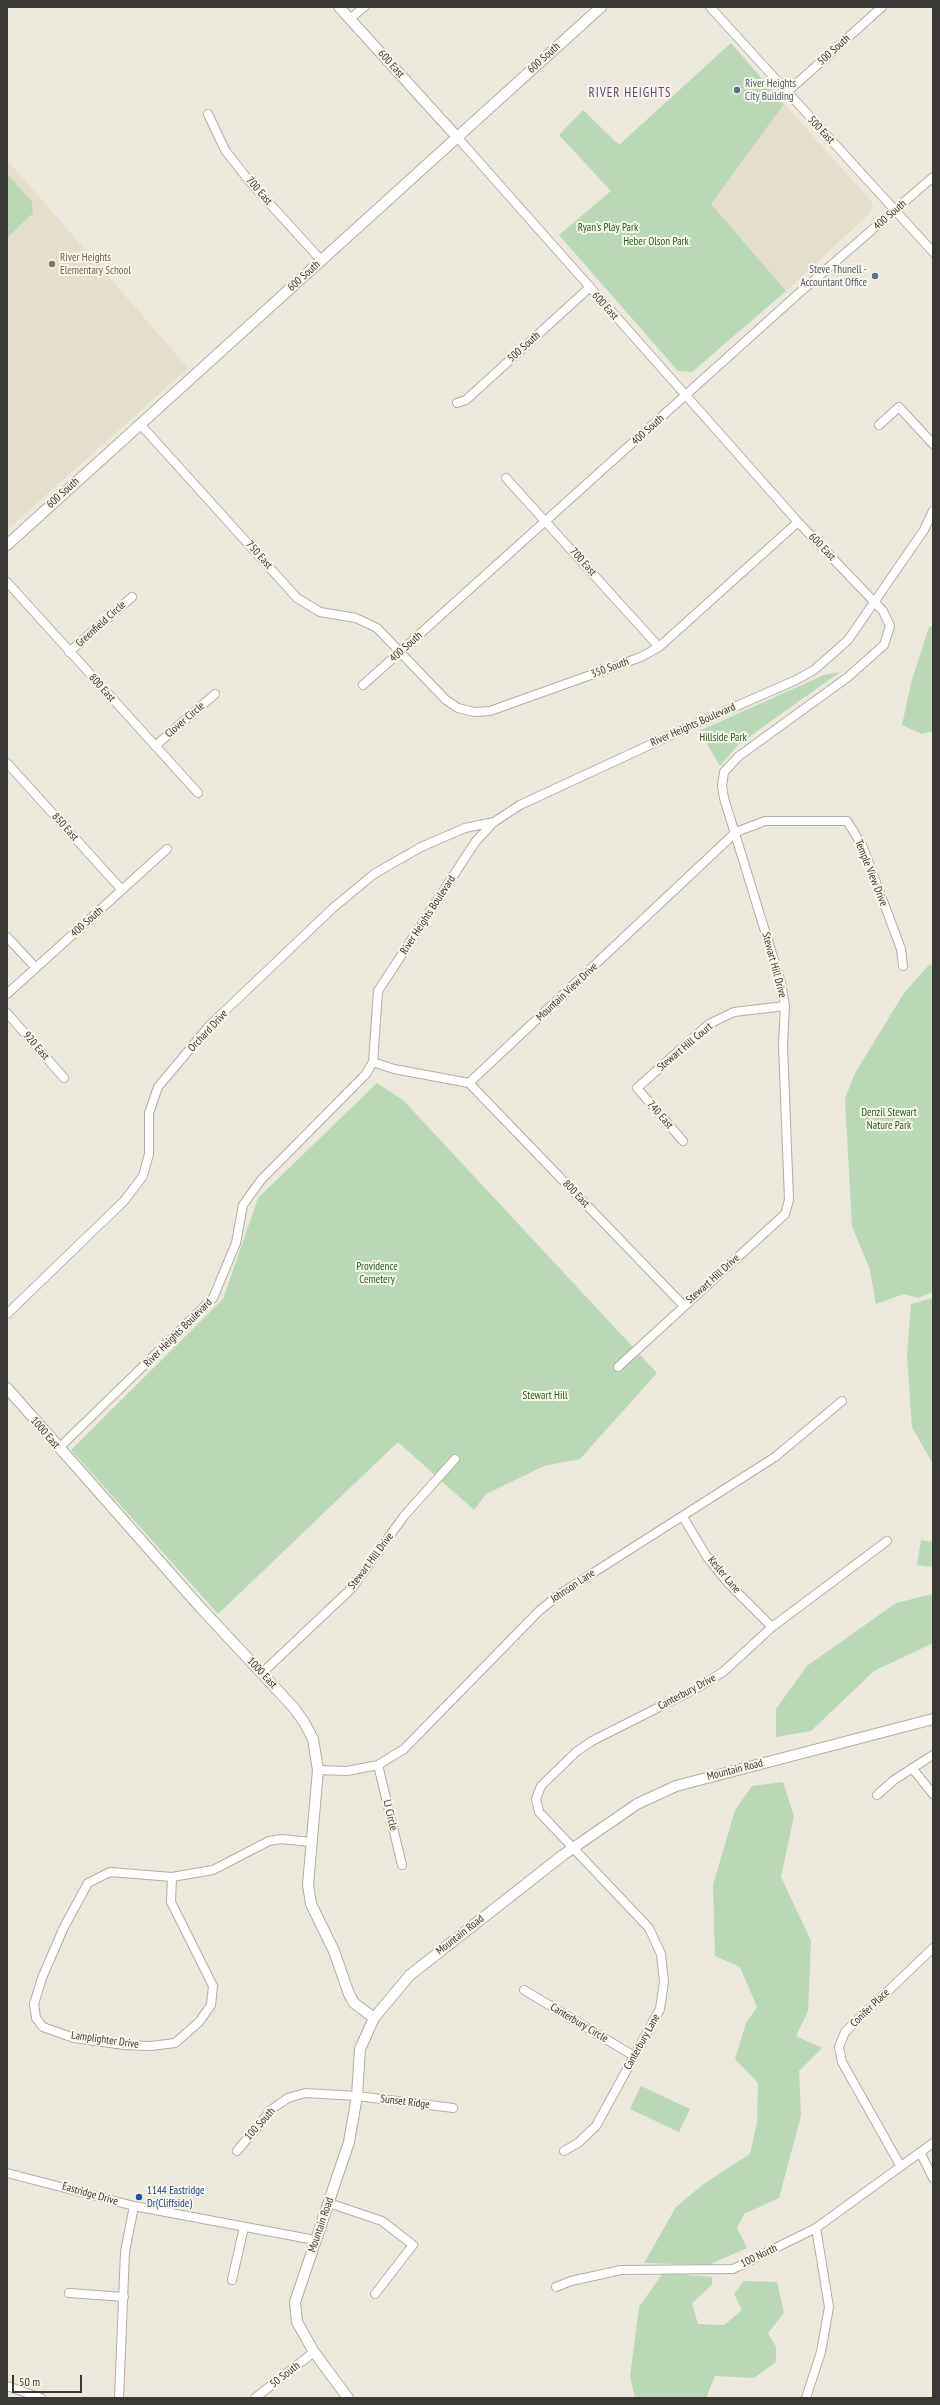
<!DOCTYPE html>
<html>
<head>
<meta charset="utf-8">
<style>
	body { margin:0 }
	#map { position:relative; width:940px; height:2405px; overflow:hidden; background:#ece8dc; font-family:"PT Sans Narrow",sans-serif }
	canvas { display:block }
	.frame { position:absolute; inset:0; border:8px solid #393833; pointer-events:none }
	.scale { position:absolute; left:12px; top:2375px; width:70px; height:18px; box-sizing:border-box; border:2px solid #393833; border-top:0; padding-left:5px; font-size:12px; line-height:14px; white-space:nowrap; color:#393833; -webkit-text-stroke:3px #f9f6e9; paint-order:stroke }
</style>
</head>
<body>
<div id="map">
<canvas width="940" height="2405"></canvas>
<div class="frame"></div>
<div class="scale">50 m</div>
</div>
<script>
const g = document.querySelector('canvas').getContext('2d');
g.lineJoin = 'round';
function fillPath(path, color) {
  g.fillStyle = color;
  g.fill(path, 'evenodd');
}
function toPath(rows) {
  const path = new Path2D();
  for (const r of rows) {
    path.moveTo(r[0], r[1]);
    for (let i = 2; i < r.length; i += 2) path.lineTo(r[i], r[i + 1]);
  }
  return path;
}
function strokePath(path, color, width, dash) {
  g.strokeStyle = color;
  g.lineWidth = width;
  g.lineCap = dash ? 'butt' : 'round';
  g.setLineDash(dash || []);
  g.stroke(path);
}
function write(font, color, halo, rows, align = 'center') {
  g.font = font + ' "PT Sans Narrow",sans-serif';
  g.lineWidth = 4;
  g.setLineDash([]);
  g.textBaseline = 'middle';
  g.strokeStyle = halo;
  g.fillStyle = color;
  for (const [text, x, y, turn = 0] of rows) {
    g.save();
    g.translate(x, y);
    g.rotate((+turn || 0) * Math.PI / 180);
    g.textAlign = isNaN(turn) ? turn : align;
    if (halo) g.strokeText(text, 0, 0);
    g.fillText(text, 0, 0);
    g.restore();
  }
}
fillPath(toPath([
	[784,104,872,202,871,212,786,291,711,204],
	[7,160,188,368,7,530]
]), '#e4deca');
fillPath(toPath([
	[731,43,784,104,711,204,786,291,692,372,678,371,559,235,611,191,559,135,583,110,619,145],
	[7,174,32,202,33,213,7,238],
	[933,626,933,731,922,734,902,725,911,683,929,627],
	[840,672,739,744,720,766,699,731,824,675],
	[933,964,933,1292,918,1298,904,1294,876,1304,870,1270,852,1226,845,1099,855,1073,904,993,929,965],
	[377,1083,403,1100,657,1373,580,1459,544,1466,486,1494,474,1510,398,1442,218,1614,71,1450,223,1299,258,1198],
	[933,1298,933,1464,912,1427,907,1355,911,1304],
	[921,1540,933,1542,933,1567,917,1565],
	[933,1594,933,1643,874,1671,811,1731,776,1737,776,1709,807,1666,896,1603],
	[783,1782,794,1816,781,1877,811,1941,808,2011,796,2036,822,2048,799,2071,801,2116,779,2198,744,2214,737,2228,747,2248,708,2265,644,2263,676,2207,705,2183,750,2154,757,2122,758,2083,735,2059,746,2023,757,2007,740,1967,715,1956,713,1885,735,1810,752,1786],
	[641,2086,690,2109,679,2132,630,2109],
	[663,2273,712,2277,712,2285,692,2303,698,2324,724,2325,742,2310,734,2294,744,2281,777,2282,784,2313,768,2333,776,2347,776,2362,754,2378,715,2376,706,2398,635,2398,630,2376,639,2307]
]), '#bad9b6');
const minor = toPath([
	[710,7,933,252],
	[350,19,364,7],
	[786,93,882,7],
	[208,114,225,150,250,182,321,260],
	[457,137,798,522,883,611,890,626,884,645,848,677,739,756,724,772,722,786,724,798,781,983,785,1006,783,1045,789,1200,785,1214,618,1367],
	[457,403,466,400,589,288],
	[140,424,297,598,320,612,356,618,377,628,446,700,458,708,474,712,490,711,641,657,659,647,798,522],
	[879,425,899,407,933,444],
	[506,478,659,647],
	[7,582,198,793],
	[69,652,132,597],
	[363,685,798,294,933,177],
	[155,746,215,694],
	[7,763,122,890],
	[7,937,36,968],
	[7,994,167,849],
	[7,1013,64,1078],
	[373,1062,394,1069,469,1083,736,832,765,821,847,821,862,845,901,949,903,966],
	[469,1083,684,1306],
	[683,1141,637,1088,709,1024,734,1012,785,1006],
	[7,1314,124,1201,143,1176,149,1154,149,1113,158,1087,210,1025,333,908,374,874,421,847,465,828,494,822],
	[59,1448,213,1298,236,1243,243,1205,261,1180,366,1074,373,1062,378,991,476,841,494,822,520,805,682,730,796,680,814,670,848,640,924,530,933,511],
	[683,1517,707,1557,728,1583,772,1627],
	[262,1673,352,1588,404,1516,455,1459],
	[378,1765,402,1865],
	[912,1768,933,1794],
	[318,1770,347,1771,378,1765,404,1749,539,1611,560,1594,775,1457,842,1401],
	[877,1795,894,1780,933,1755],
	[172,1877,171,1902,213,1986,211,2005,199,2022,175,2043,151,2046,124,2045,74,2038,43,2027,36,2018,34,2004,42,1978,64,1927,88,1883,110,1872,172,1877,213,1870,269,1841,281,1839,311,1842],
	[524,1990,634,2056],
	[237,2151,272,2109,288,2098,305,2093,357,2096,453,2108],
	[564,2151,578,2143,596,2126,660,2009,664,1982,661,1954,649,1928,539,1812,536,1799,541,1786,576,1752,592,1741,697,1688,723,1672,772,1627,887,1541],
	[920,2152,933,2178],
	[900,2165,842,2062,839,2047,845,2032,933,1948],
	[7,2173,134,2206,315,2240],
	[329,2203,382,2221,413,2245,375,2294],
	[232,2280,244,2227],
	[556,2287,571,2281,621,2270,733,2269,816,2228,933,2143],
	[69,2293,124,2297],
	[7,2386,41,2398],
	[119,2398,125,2252,134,2206],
	[255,2398,314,2352],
	[806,2398,821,2352,829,2307,816,2228]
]);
const tertiary = toPath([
	[339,7,457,137],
	[7,545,601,7],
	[7,1388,200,1607,294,1708,304,1722,313,1739,318,1770,308,1885,311,1904,334,1951,349,1994,354,2003,374,2018],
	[348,2398,314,2352,297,2322,295,2302,349,2142,357,2096,360,2049,374,2018,410,1975,563,1855,637,1804,676,1786,933,1719]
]);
strokePath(minor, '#b2aea2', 10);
strokePath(tertiary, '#b2aea2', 12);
strokePath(minor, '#fff', 8);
strokePath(tertiary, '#fff', 10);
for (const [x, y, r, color] of [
	[737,90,4,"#5c6f8a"],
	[52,264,4,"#8d6e63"],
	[875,276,4,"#5c6f8a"],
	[139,2197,4,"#1a4fb4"]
]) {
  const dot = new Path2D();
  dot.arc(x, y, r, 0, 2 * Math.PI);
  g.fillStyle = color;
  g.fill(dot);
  strokePath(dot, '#f9f6e9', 1.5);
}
write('11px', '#393833', '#f9f6e9', [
	["500 South",834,50,-42],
	["600 South",544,58,-42],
	["600 East",391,64,48],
	["500 East",821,130,47],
	["700 East",259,191,49],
	["400 South",890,215,-41],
	["600 South",304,276,-42],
	["600 East",605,306,48],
	["500 South",524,347,-42],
	["400 South",648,430,-42],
	["600 South",63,493,-42],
	["600 East",822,547,46],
	["750 East",259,555,48],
	["700 East",583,562,48],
	["Greenfield Circle",101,624,-42],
	["400 South",406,647,-42],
	["350 South",610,668,-20],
	["800 East",102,688,48],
	["Clover Circle",185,720,-41],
	["River Heights Boulevard",693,725,-24],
	["850 East",65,827,48],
	["Temple View Drive",871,873,68],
	["River Heights Boulevard",428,915,-57],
	["400 South",87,922,-42],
	["Stewart Hill Drive",774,965,75],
	["Mountain View Drive",567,992,-43],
	["Orchard Drive",208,1031,-47],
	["920 East",36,1046,49],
	["Stewart Hill Court",685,1047,-40],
	["740 East",660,1115,49],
	["800 East",576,1194,46],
	["Stewart Hill Drive",713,1279,-42],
	["River Heights Boulevard",178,1333,-45],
	["1000 East",45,1433,49],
	["Stewart Hill Drive",371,1561,-53],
	["Kesler Lane",724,1575,50],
	["Johnson Lane",573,1586,-34],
	["1000 East",262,1673,47],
	["Canterbury Drive",687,1692,-28],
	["Mountain Road",735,1770,-14],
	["LJ Circle",390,1815,77],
	["Mountain Road",460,1935,-38],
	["Conifer Place",870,2008,-44],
	["Canterbury Circle",579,2023,31],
	["Lamplighter Drive",105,2040,8],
	["Canterbury Lane",642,2042,-61],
	["Sunset Ridge",405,2102,7],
	["100 South",260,2124,-48],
	["Eastridge Drive",90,2194,16],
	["Mountain Road",321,2225,-71],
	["100 North",759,2256,-26],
	["50 South",285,2375,-38]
]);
write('11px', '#4e5e75', '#f9f6e9', [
	["River Heights",745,84],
	["City Building",745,97],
	["Steve Thunell -",867,270,"right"],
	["Accountant Office",867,283,"right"]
], 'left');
write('11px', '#205f1c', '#f9f6e9', [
	["Ryan's Play Park",608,228],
	["Heber Olson Park",656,242],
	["Hillside Park",723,738],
	["Denzil Stewart",889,1113],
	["Nature Park",889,1126],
	["Providence",377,1267],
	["Cemetery",377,1280],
	["Stewart Hill",545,1396]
]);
write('11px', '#785e54', '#f9f6e9', [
	["River Heights",60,258],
	["Elementary School",60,271]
], 'left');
write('11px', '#164399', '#f9f6e9', [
	["1144 Eastridge",147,2191],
	["Dr(Cliffside)",147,2204]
], 'left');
g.letterSpacing = '1px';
write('13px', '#64437e', '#f9f6e9', [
	["RIVER HEIGHTS",630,93]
]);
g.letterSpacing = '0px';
</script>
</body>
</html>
